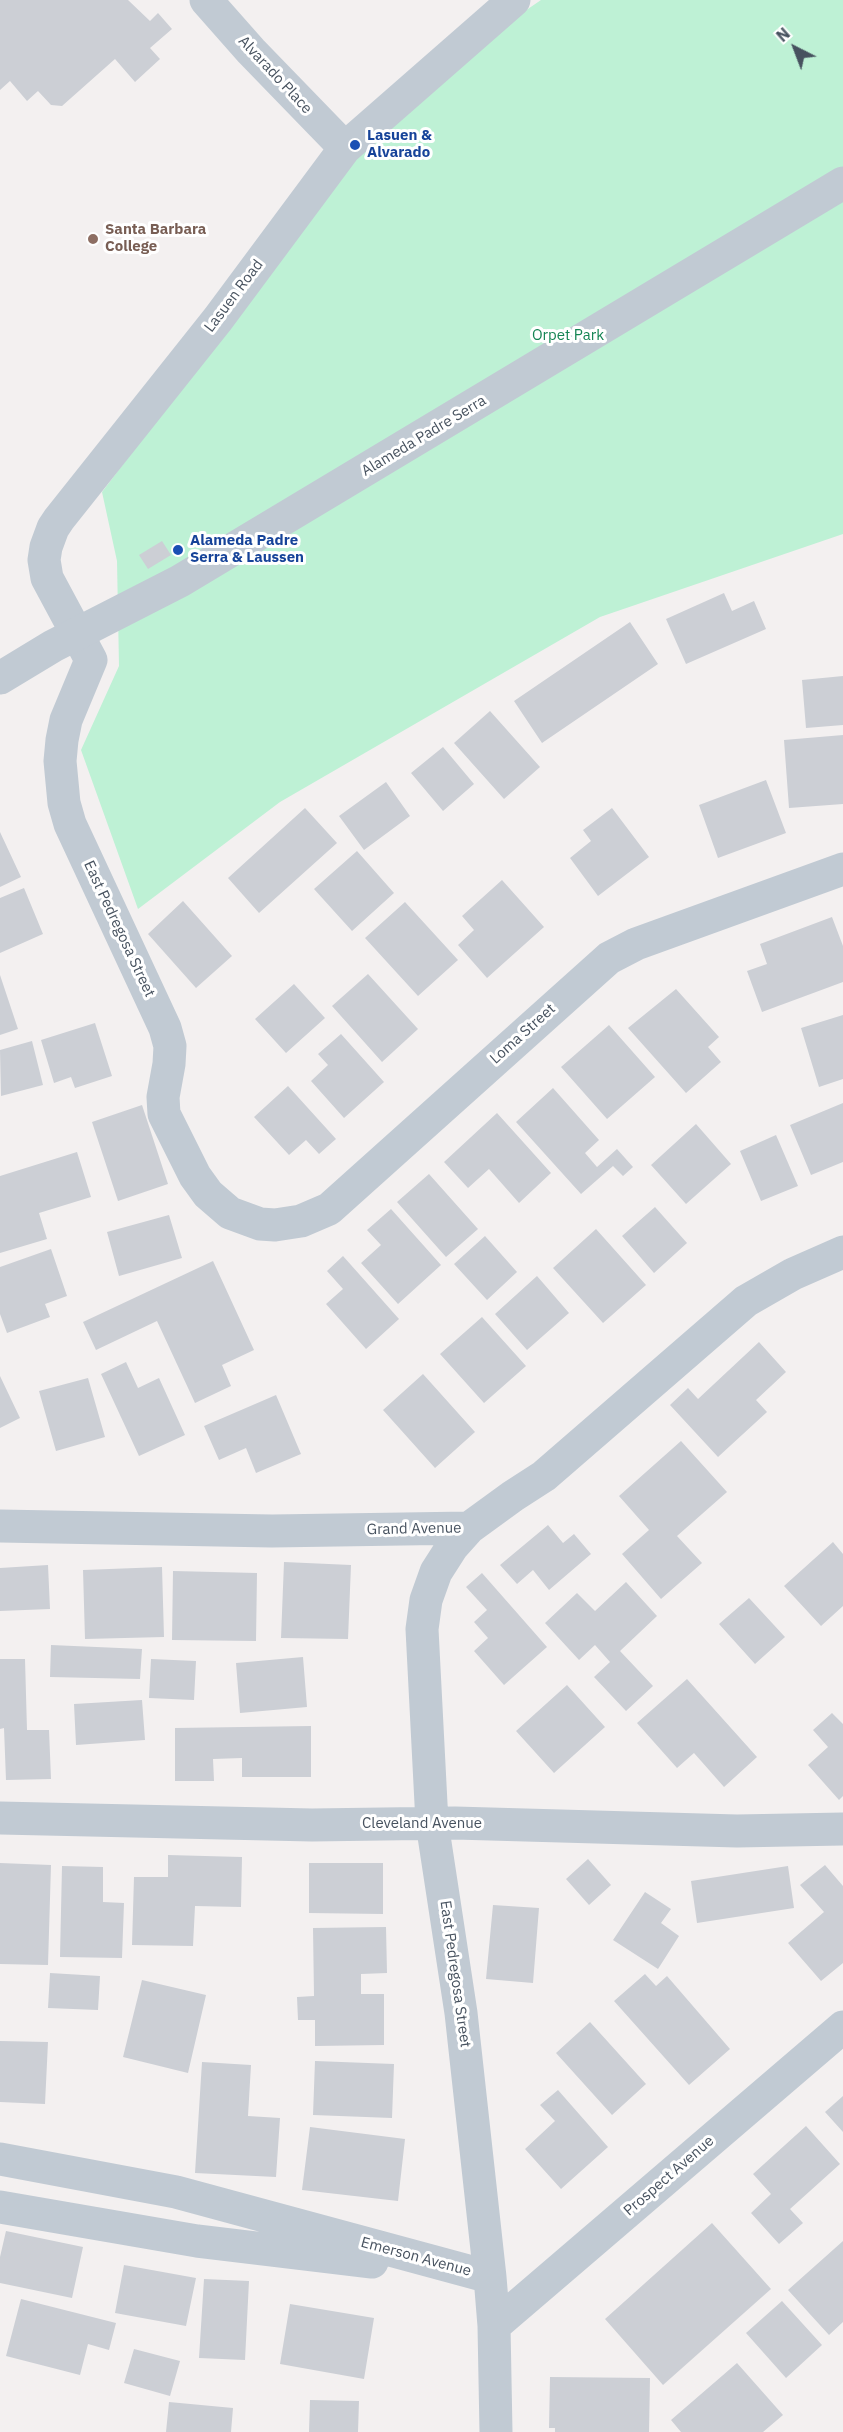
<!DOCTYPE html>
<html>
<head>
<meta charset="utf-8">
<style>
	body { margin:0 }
	#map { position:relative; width:843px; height:2432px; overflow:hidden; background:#f3f0f0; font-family:"IBM Plex Sans",sans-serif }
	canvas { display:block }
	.north { position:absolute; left:765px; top:18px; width:60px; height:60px; -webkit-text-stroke:4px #fff; paint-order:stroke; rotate:318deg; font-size:16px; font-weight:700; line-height:24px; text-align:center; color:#47525f }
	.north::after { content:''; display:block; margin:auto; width:21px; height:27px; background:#47525f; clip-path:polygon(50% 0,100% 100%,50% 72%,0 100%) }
</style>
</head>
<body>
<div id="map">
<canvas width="843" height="2432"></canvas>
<div class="north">N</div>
</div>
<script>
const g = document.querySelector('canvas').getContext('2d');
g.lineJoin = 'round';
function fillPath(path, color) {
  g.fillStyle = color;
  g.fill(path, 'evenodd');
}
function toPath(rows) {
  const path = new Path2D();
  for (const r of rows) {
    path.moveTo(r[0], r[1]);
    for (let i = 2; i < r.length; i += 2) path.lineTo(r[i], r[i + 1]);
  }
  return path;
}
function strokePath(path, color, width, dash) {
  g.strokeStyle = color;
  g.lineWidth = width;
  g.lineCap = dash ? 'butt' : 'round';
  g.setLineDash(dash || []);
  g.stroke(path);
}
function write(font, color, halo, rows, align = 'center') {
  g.font = font + ' "IBM Plex Sans",sans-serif';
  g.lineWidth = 6;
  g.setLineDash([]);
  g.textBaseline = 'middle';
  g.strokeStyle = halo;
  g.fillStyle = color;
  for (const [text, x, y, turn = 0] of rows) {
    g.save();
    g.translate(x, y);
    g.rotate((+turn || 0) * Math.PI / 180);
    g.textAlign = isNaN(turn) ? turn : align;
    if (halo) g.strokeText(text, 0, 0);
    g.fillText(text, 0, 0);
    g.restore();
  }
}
fillPath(toPath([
	[541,0,843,0,843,534,600,617,280,802,138,909,81,750,119,666,117,561,102,492,361,150,506,24]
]), '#bef1d5');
fillPath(toPath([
	[0,0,128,0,150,21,158,13,172,29,150,48,160,59,135,82,115,59,62,106,51,105,38,91,27,101,10,81,0,90],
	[162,541,171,555,148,569,139,555],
	[724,593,732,611,754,601,766,629,686,664,666,619],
	[630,622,658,664,542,743,514,701],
	[843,676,843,725,806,728,802,680],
	[490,711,540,767,504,799,454,743],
	[843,735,843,804,789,808,784,740],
	[443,747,474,784,443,811,411,773],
	[766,780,786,833,718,858,699,805],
	[386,782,410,816,364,850,339,816],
	[305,808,337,843,259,913,228,878],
	[612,808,649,857,598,896,570,858,591,841,583,830],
	[0,832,21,877,0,887],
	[357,851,394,893,352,931,314,889],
	[502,880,544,927,487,978,458,945,474,930,462,916],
	[24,888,43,934,0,953,0,898],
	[183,901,232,956,196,988,148,934],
	[405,902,458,960,418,996,365,938],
	[832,917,843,946,843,982,762,1012,747,971,767,964,760,944],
	[368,974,418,1029,382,1062,332,1006],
	[0,975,18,1029,0,1035],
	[294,984,325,1018,286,1053,255,1019],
	[676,989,719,1037,708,1047,721,1062,686,1093,628,1028],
	[843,1015,843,1079,819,1087,801,1028],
	[95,1023,112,1076,75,1088,71,1077,54,1083,41,1040],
	[609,1025,655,1077,607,1119,561,1067],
	[341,1034,384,1082,344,1118,311,1081,328,1065,318,1054],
	[32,1041,43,1085,1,1096,0,1050],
	[288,1086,336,1139,319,1154,306,1140,289,1155,254,1117],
	[553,1088,599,1140,585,1153,597,1167,617,1149,633,1167,623,1176,613,1166,581,1194,516,1122],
	[843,1103,843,1162,811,1175,790,1125],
	[142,1105,168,1184,118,1201,92,1122],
	[497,1113,551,1173,519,1203,489,1169,468,1188,444,1162],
	[696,1124,731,1164,686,1204,651,1165],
	[776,1135,798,1186,761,1201,740,1151],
	[77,1152,91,1197,39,1213,47,1239,0,1253,0,1176],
	[429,1174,478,1229,446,1257,397,1202],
	[655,1207,687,1243,654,1273,622,1236],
	[391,1209,441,1265,398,1304,361,1263,381,1245,367,1230],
	[169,1215,182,1258,119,1276,107,1232],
	[596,1229,646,1285,603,1323,553,1268],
	[485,1236,517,1272,487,1300,454,1264],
	[51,1249,67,1296,45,1304,50,1317,7,1333,0,1314,0,1267],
	[343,1256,399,1319,366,1349,326,1304,343,1289,327,1271],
	[213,1261,254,1350,222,1365,231,1386,195,1403,157,1321,96,1350,83,1322],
	[537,1276,569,1313,527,1350,495,1314],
	[482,1317,526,1366,484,1403,440,1354],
	[759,1342,786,1372,756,1400,767,1412,718,1457,670,1405,688,1388,698,1399],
	[126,1362,138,1388,159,1378,185,1435,139,1456,101,1374],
	[423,1374,475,1432,435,1468,383,1410],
	[0,1376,20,1418,0,1428],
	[88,1378,105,1437,56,1451,39,1391],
	[276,1395,301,1454,256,1473,246,1448,219,1460,204,1426],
	[681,1441,727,1492,677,1536,702,1563,661,1599,622,1554,649,1530,619,1496],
	[548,1525,563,1543,574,1534,591,1554,549,1590,533,1570,517,1584,500,1565],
	[833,1542,843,1554,843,1606,821,1626,784,1586],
	[284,1562,351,1565,348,1639,281,1638],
	[48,1565,50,1609,0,1611,0,1568],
	[162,1567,164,1637,85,1639,83,1570],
	[173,1571,257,1573,256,1641,172,1640],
	[482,1573,547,1647,504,1685,474,1651,488,1638,474,1622,487,1610,466,1587],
	[626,1582,657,1616,620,1651,653,1686,626,1711,594,1677,610,1662,595,1645,579,1660,545,1623,577,1593,595,1611],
	[749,1598,785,1637,755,1664,719,1624],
	[51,1645,142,1649,140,1679,50,1677],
	[303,1657,307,1707,240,1713,236,1663],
	[0,1659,25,1659,27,1730,49,1730,51,1779,6,1780,4,1728,0,1729],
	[151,1659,196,1661,194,1700,149,1698],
	[687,1679,757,1757,724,1787,694,1753,677,1768,637,1723],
	[567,1685,605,1727,554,1773,516,1731],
	[142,1700,145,1740,76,1745,74,1704],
	[832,1713,843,1724,843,1796,839,1800,808,1765,828,1747,813,1730],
	[311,1726,311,1777,242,1777,242,1758,213,1759,214,1781,175,1781,175,1728],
	[168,1855,242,1857,241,1907,195,1906,193,1946,132,1945,134,1877,168,1877],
	[588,1859,611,1885,589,1905,566,1879],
	[0,1863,51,1865,48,1965,0,1964],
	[309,1863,383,1863,383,1914,309,1913],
	[825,1865,843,1886,843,1963,821,1981,788,1943,824,1912,800,1885],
	[62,1866,103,1867,103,1902,124,1903,122,1958,60,1957],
	[788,1866,794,1908,697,1923,691,1881],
	[645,1892,671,1909,661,1923,679,1936,658,1969,613,1940],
	[493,1905,539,1908,533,1983,486,1979],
	[386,1927,387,1973,361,1974,361,1994,384,1994,384,2045,315,2046,315,2020,298,2020,297,1997,314,1996,313,1928],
	[50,1973,100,1976,98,2010,48,2008],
	[645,1974,656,1986,667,1976,730,2049,689,2085,614,2001],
	[142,1980,206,1995,188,2073,123,2057],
	[590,2022,646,2084,612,2115,556,2053],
	[0,2041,48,2042,45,2104,0,2102],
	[315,2061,394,2064,392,2118,313,2115],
	[202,2062,251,2065,248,2116,280,2118,276,2177,195,2173],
	[558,2090,608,2147,561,2189,525,2149,555,2121,540,2105],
	[843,2096,843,2132,825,2112],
	[806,2126,840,2164,790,2209,803,2223,779,2244,751,2213,771,2194,753,2174],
	[310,2127,405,2139,398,2201,302,2190],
	[712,2223,771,2289,663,2385,605,2319],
	[6,2231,83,2247,72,2298,0,2283,0,2257],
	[843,2241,843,2322,829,2335,788,2290],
	[124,2265,196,2278,186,2326,115,2313],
	[204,2279,249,2281,245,2360,199,2358],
	[21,2299,116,2323,109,2350,88,2344,80,2375,6,2356],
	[782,2301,822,2345,786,2378,746,2333],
	[290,2304,374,2318,364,2379,280,2364],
	[134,2349,180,2361,170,2396,124,2383],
	[737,2363,783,2415,763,2432,681,2432,671,2420],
	[550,2377,650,2378,649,2432,555,2432,555,2428,549,2428],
	[310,2400,359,2401,358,2432,309,2432],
	[169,2402,233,2408,231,2432,166,2432]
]), '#cccfd5');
strokePath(toPath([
	[206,0,251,51,345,148],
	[514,0,345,148,218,319,59,519,53,528,46,547,44,560,47,578,91,660,66,720,62,740,60,761,64,803,70,824,165,1028,170,1046,169,1064,163,1097,164,1114,195,1176,208,1194,230,1213,260,1224,275,1225,301,1221,329,1209,609,958,636,944,843,869],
	[0,1526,272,1531,469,1528,513,1496,544,1476,746,1301,793,1274,843,1252],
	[469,1528,452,1547,436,1572,426,1600,422,1629,432,1823,461,2013,490,2277,494,2326,496,2432],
	[0,1818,312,1825,455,1823,737,1831,843,1829],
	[0,2159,176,2192,490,2277],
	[0,2207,197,2241,372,2262],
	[494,2326,843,2027]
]), '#c1cad3', 33);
strokePath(toPath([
	[0,678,53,646,180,581,843,183]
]), '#c1cad3', 33);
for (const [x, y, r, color] of [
	[355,145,6,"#1a4fb4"],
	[93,239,6,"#8d6e63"],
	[178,550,6,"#1a4fb4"]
]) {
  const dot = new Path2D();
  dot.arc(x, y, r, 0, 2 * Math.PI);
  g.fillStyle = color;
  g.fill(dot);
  strokePath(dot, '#fff', 2);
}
write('15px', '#47525f', '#fff', [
	["Alvarado Place",275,75,47],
	["Lasuen Road",234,296,-53],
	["Alameda Padre Serra",424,436,-31],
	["East Pedregosa Street",119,929,65],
	["Loma Street",523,1034,-42],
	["Grand Avenue",414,1529,-1],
	["Cleveland Avenue",422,1824],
	["East Pedregosa Street",455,1974,82],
	["Prospect Avenue",669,2176,-41],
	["Emerson Avenue",416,2257,15]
]);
write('bold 15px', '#164399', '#fff', [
	["Lasuen &",367,136],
	["Alvarado",367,153],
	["Alameda Padre",190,541],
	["Serra & Laussen",190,558]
], 'left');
write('bold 15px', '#785e54', '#fff', [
	["Santa Barbara",105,230],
	["College",105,247]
], 'left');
write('15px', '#148453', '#fff', [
	["Orpet Park",568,336]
]);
</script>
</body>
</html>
